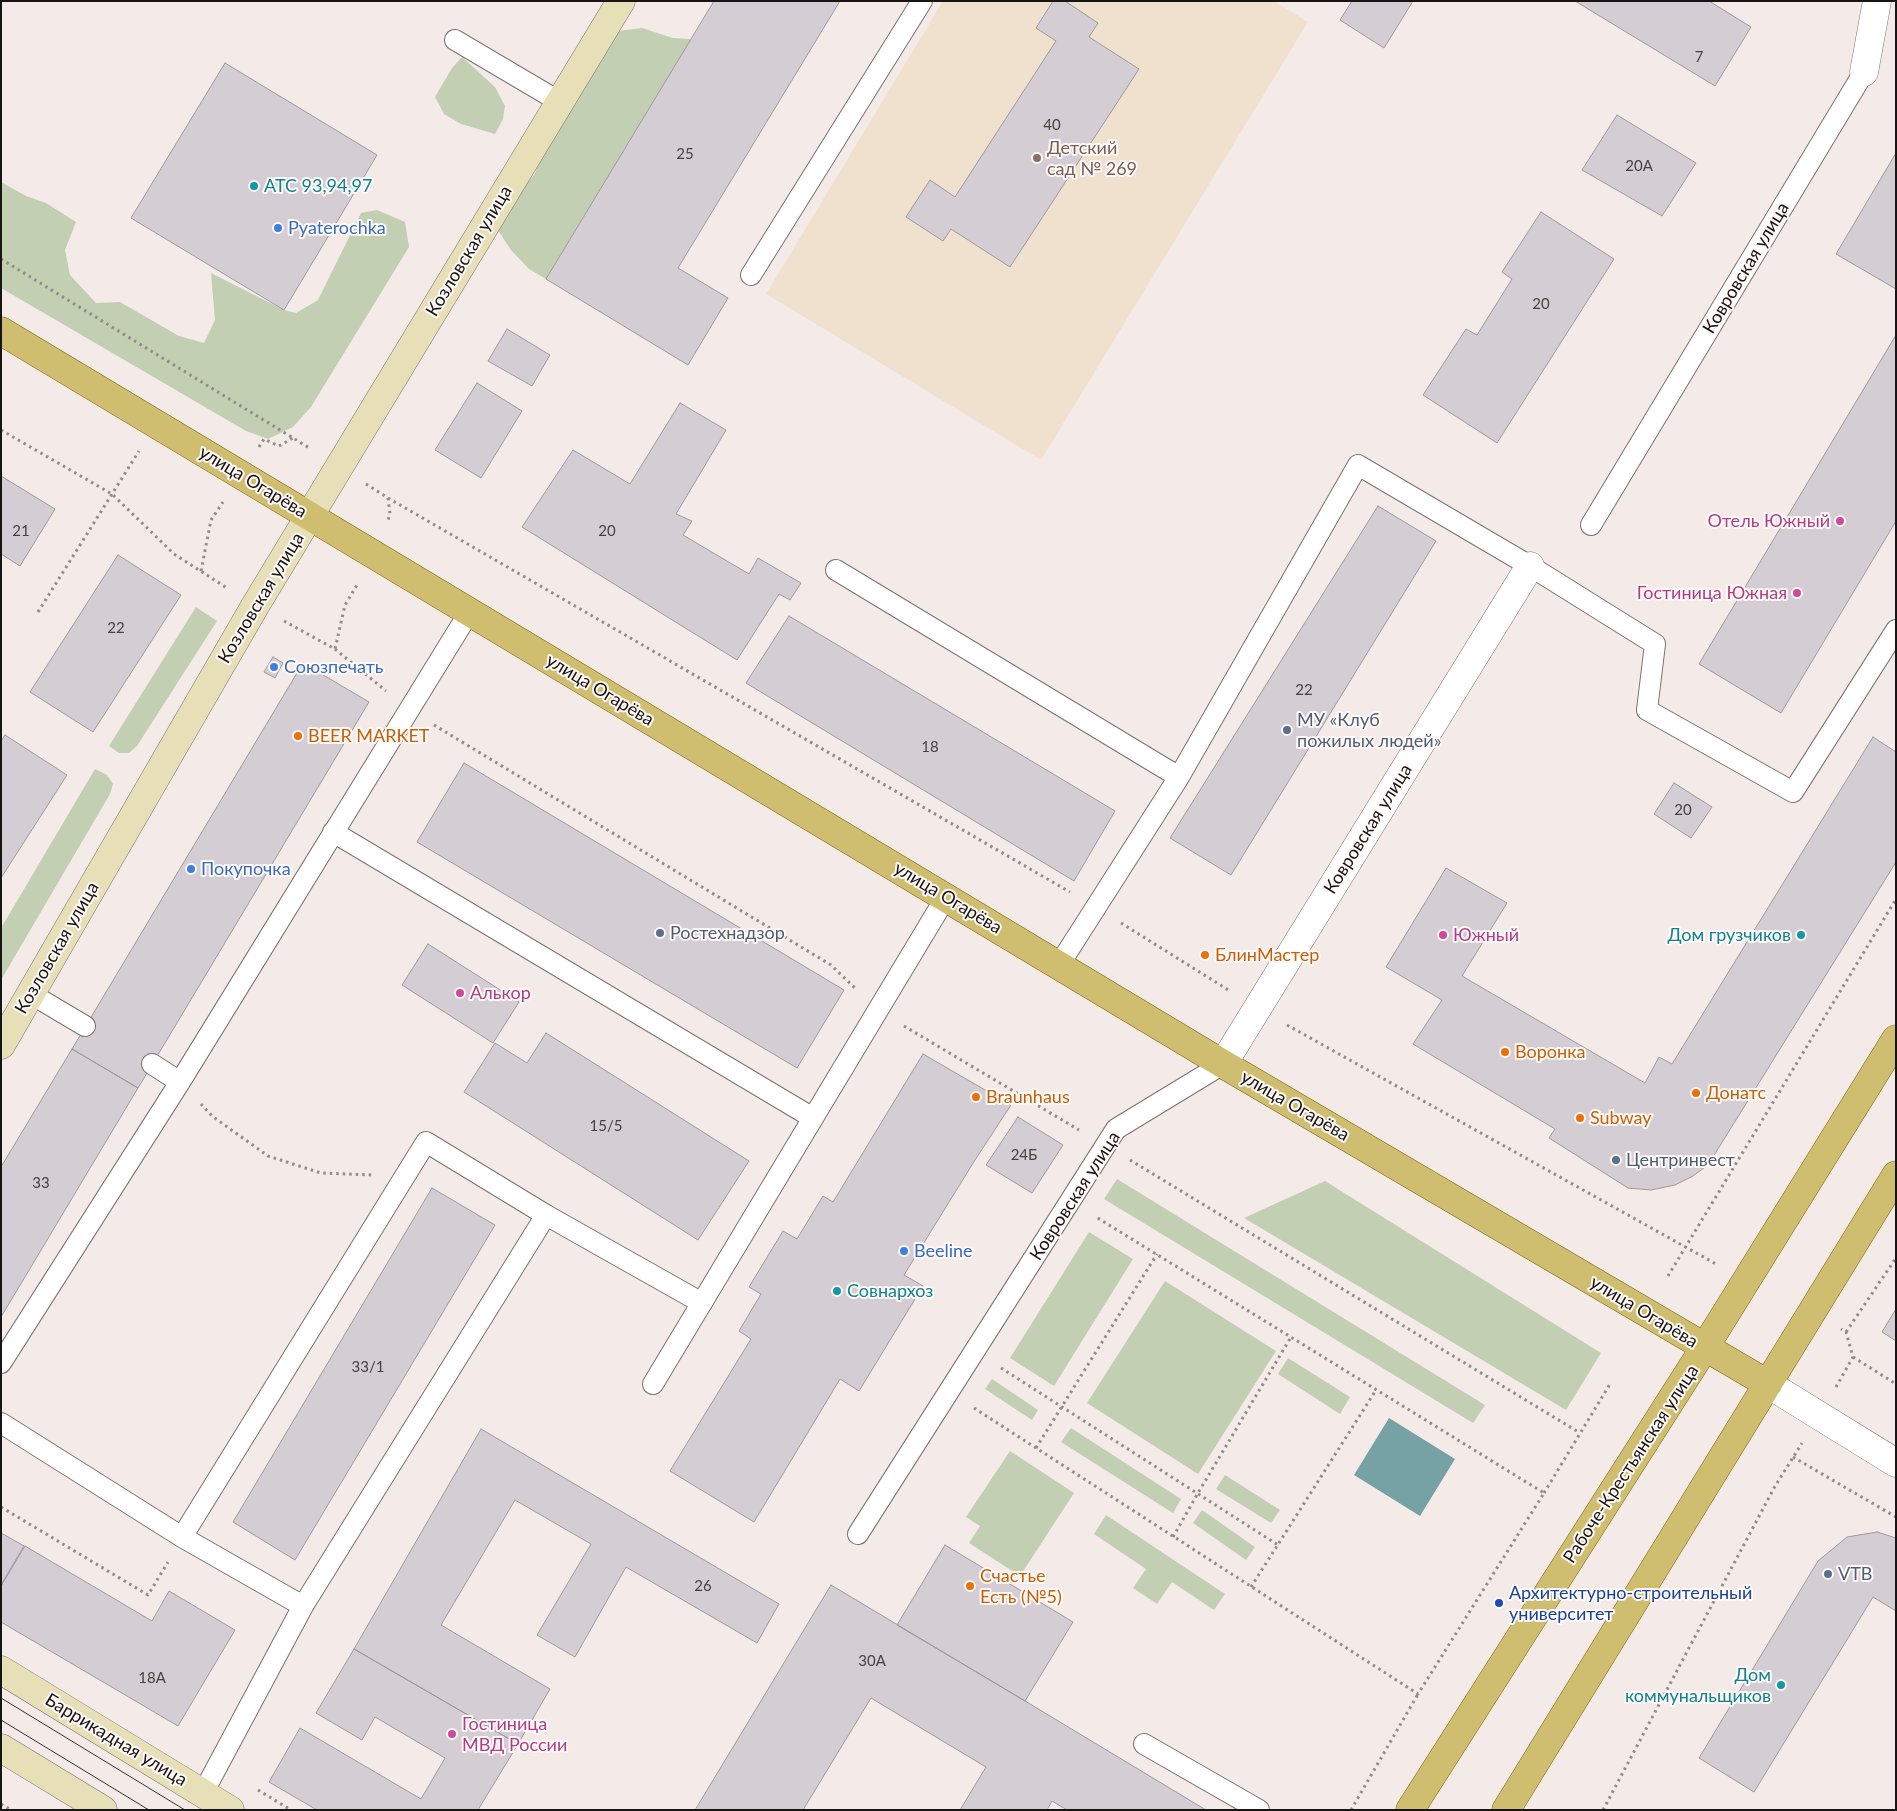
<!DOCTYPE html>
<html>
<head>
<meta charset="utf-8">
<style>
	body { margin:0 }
	#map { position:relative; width:1897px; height:1811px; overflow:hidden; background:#f4ebe8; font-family:Lato,sans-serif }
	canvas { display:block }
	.frame { position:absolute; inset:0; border:2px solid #171413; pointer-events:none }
</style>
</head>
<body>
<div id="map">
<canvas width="1897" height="1811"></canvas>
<div class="frame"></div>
</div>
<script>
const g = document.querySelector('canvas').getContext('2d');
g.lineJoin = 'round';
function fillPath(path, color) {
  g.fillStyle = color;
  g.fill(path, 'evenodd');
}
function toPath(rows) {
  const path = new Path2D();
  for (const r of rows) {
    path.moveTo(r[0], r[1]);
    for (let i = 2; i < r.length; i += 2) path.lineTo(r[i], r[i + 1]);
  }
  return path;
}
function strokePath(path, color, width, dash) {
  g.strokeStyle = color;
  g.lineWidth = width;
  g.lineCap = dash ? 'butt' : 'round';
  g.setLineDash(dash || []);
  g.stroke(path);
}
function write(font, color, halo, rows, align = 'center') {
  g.font = font + ' Lato,sans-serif';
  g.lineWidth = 4;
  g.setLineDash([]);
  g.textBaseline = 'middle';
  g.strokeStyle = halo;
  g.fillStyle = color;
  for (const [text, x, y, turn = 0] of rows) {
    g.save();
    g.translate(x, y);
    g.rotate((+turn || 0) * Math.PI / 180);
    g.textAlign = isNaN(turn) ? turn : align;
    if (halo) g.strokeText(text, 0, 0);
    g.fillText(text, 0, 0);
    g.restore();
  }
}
fillPath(toPath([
	[943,1,1274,1,1308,22,1041,460,766,294]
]), '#f0e1ce');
fillPath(toPath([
	[642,28,673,38,691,39,546,279,529,269,511,250,497,229,519,191,534,175,548,144,618,31],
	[462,57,495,87,505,106,503,119,495,134,461,124,444,114,435,97,452,68],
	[1,182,26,196,46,203,76,222,65,250,70,275,96,303,120,302,179,336,204,343,215,320,211,273,284,310,296,313,318,300,361,213,377,210,405,222,409,247,311,407,293,427,268,439,246,431,1,288],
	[196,607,217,621,137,746,129,753,119,753,109,746],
	[95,769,107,775,113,784,110,794,1,980,1,928],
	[1117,1179,1485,1405,1473,1423,1104,1199],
	[1325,1181,1601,1353,1566,1410,1244,1218],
	[1089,1232,1133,1259,1054,1386,1010,1358],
	[1165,1281,1276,1351,1198,1474,1087,1403],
	[1288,1358,1350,1397,1340,1414,1278,1374],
	[992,1379,1038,1410,1032,1420,985,1389],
	[1071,1428,1181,1499,1173,1513,1061,1442],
	[1010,1451,1074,1493,1020,1576,969,1543,980,1526,966,1517],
	[1225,1475,1280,1510,1271,1523,1216,1489],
	[1202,1510,1255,1547,1246,1560,1193,1523],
	[1106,1515,1225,1594,1214,1610,1172,1582,1157,1604,1133,1588,1146,1569,1094,1534]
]), '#c2cfb2');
fillPath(toPath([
	[1389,1418,1455,1459,1420,1516,1354,1475]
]), '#76a2a6');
const building = toPath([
	[714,1,840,1,678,268,728,298,688,365,546,279,714,1],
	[1053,1,1065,1,1098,23,1089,37,1139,69,1010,267,951,229,943,241,906,217,930,180,955,197,1056,41,1036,28,1053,1],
	[1352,1,1413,1,1384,48,1340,20,1352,1],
	[1575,1,1709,1,1751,27,1715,86,1575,1],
	[225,63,377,155,284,310,131,218,225,63],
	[1617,115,1696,163,1662,216,1582,170,1617,115],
	[1896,153,1896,289,1836,254,1896,153],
	[1541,212,1614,259,1497,443,1423,395,1466,329,1477,335,1512,279,1502,272,1541,212],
	[507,329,550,355,532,386,488,361,507,329],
	[1896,335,1896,521,1781,713,1699,664,1896,335],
	[477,383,522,411,481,478,435,450,477,383],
	[680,403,726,430,676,514,692,521,683,535,749,574,758,558,801,583,790,600,779,594,737,660,522,527,573,450,630,484,680,403],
	[1,476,55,509,20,566,1,554,1,476],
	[1378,506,1436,541,1231,875,1170,838,1378,506],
	[118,555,181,595,93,732,30,692,118,555],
	[789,616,1115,811,1074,881,746,683,789,616],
	[273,657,283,663,275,678,264,672,273,657],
	[303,663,369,702,138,1088,72,1049,303,663],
	[5,735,67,775,1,878,1,741,5,735],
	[1873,737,1896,752,1896,862,1708,1165,1693,1176,1675,1185,1651,1190,1628,1188,1549,1138,1555,1129,1413,1044,1442,1000,1386,967,1446,868,1507,903,1462,976,1645,1083,1659,1057,1672,1064,1873,737],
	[464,763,844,990,797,1068,417,842,464,763],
	[1674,783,1712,807,1691,838,1654,814,1674,783],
	[428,944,519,1002,493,1043,402,985,428,944],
	[546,1033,749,1161,698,1240,464,1092,495,1043,527,1063,546,1033],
	[72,1049,138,1088,1,1317,1,1167,72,1049],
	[923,1054,1011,1105,975,1160,904,1275,923,1286,859,1391,840,1379,754,1522,670,1471,751,1339,739,1331,761,1294,749,1287,783,1231,797,1239,823,1196,833,1202,923,1054],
	[1018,1117,1063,1145,1032,1193,986,1165,1018,1117],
	[432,1188,495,1225,295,1560,233,1522,432,1188],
	[1896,1309,1896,1341,1882,1332,1896,1309],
	[481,1429,779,1604,757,1643,626,1567,575,1657,537,1635,591,1544,515,1500,441,1625,550,1689,518,1744,354,1649,481,1429],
	[1877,1532,1896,1538,1896,1611,1873,1597,1754,1792,1699,1758,1818,1561,1847,1537,1877,1532],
	[1,1533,24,1546,1,1585,1,1533],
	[945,1545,1073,1622,1025,1701,897,1625,945,1545],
	[25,1546,152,1621,169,1591,235,1630,178,1726,1,1622,1,1586,25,1546],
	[831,1585,1025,1701,1206,1810,1067,1810,1052,1801,1047,1810,960,1810,986,1767,871,1698,803,1810,695,1810,831,1585],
	[354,1649,518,1744,478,1810,317,1810,269,1782,300,1728,421,1799,445,1758,375,1717,362,1740,316,1713,354,1649]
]);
fillPath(building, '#d4cdd3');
strokePath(building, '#9f989e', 1);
const lane = toPath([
	[455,40,560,102],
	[751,275,922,1],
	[1591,525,1864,72],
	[836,570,1179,777],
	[333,832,813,1118],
	[1059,965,1179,777,1358,465,1530,566,1655,644,1647,710,1793,792,1896,630],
	[31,994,85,1026],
	[152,1064,180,1082],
	[546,1215,702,1303],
	[1,1363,180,1082,470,611],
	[653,1384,946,897],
	[1,1423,182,1537,303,1606,546,1215,426,1142,182,1537],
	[858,1534,1116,1129,1223,1064],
	[1144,1744,1259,1810],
	[203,1793,303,1606]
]);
const street = toPath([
	[1864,72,1877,1],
	[1223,1064,1530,566],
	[1768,1384,1896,1463]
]);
const secondary = toPath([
	[1,1045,255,606,621,1],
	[1,1670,230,1810],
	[1,1748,103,1810]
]);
const primary = toPath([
	[1,331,1223,1064,1768,1384],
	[1410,1810,1705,1347,1896,1039],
	[1506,1810,1896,1175]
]);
strokePath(lane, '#7b7371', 22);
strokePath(street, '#7b7371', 29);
strokePath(secondary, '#7b7371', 29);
strokePath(primary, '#7a6711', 29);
strokePath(toPath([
	[1,259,311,449],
	[1,430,112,494,174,554,227,588],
	[259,447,264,439,279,446,293,438],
	[366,484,388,498,390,514,387,523],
	[388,498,1070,892],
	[201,571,211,520,223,502],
	[38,612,139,451],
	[284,621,335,649,345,605,357,585],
	[335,649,386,691],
	[434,725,831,965,856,989],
	[1121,923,1230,991],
	[1287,1025,1716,1264],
	[904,1026,1079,1130],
	[201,1104,212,1116,268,1156,321,1173,372,1175],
	[1130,1160,1580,1433],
	[1668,1276,1896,899],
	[1846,1332,1896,1258],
	[1853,1357,1896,1384],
	[1001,1368,1278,1545],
	[1836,1387,1853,1357,1846,1332,1841,1329],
	[974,1408,1418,1694,1544,1493,1096,1217],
	[1036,1448,1157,1254],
	[1793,1457,1896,1517],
	[1544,1493,1610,1384],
	[1,1507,148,1595,168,1562],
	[1173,1537,1198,1493,1291,1337],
	[1251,1587,1376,1390],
	[258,1790,291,1810],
	[1,1804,11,1810],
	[1351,1810,1418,1694],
	[1603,1810,1774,1488,1802,1443]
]), '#928c8a', 3, [2.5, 4]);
strokePath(lane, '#fff', 20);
strokePath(street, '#fff', 28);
strokePath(secondary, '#e7dfb7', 28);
strokePath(primary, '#d0be70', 28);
strokePath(toPath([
	[1,1698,185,1810],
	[1,1720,149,1810]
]), '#363231', 1);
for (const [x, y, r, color] of [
	[1037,158,5,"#8d6e63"],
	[254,186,5,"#0f9aa8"],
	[278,228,5,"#3f7fe0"],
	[1840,521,5,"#d1479c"],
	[1797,593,5,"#d1479c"],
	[274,667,5,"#3f7fe0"],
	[1287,730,5,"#5c6f8a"],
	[298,736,5,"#e8710a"],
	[191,869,5,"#3f7fe0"],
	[660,933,5,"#5c6f8a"],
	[1443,935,5,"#d1479c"],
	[1801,935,5,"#0f9aa8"],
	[1205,955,5,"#e8710a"],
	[460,993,5,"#d1479c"],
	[1505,1052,5,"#e8710a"],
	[1696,1093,5,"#e8710a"],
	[976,1097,5,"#e8710a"],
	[1580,1118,5,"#e8710a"],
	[1616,1160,5,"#5c6f8a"],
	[904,1251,5,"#3f7fe0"],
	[837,1291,5,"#0f9aa8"],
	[1828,1574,5,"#5c6f8a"],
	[970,1586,5,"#e8710a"],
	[1499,1603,5,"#1a4fb4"],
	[1781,1685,5,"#0f9aa8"],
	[452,1734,5,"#d1479c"]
]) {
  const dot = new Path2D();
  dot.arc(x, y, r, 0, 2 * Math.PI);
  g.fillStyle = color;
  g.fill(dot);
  strokePath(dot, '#fffaf8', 2);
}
write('15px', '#464243', null, [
	["7",1699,57],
	["40",1052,125],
	["25",685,154],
	["20А",1639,166],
	["20",1541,304],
	["21",21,531],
	["20",607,531],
	["22",116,628],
	["22",1304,690],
	["18",930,747],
	["20",1683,810],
	["15/5",606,1126],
	["24Б",1024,1155],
	["33",41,1183],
	["33/1",368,1367],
	["26",703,1586],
	["30А",872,1661],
	["18А",152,1678]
]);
write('18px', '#785e54', '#fffaf8', [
	["Детский",1047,148],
	["сад № 269",1047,169]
], 'left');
write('18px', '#0d838f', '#fffaf8', [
	["АТС 93,94,97",264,186],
	["Дом грузчиков",1791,935,"right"],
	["Совнархоз",847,1291],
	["Дом",1771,1675,"right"],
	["коммунальщиков",1771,1696,"right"]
], 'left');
write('18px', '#366cbe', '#fffaf8', [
	["Pyaterochka",288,228],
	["Союзпечать",284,667],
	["Покупочка",201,869],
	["Beeline",914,1251]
], 'left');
write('18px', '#171413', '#fffaf8', [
	["Козловская улица",469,251,-59],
	["Ковровская улица",1746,268,-59],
	["улица Огарёва",253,482,31],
	["Козловская улица",261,598,-59],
	["улица Огарёва",600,690,31],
	["Ковровская улица",1368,829,-58],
	["улица Огарёва",948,898,31],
	["Козловская улица",57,948,-60],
	["улица Огарёва",1295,1106,30],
	["Ковровская улица",1075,1196,-57],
	["улица Огарёва",1644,1312,31],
	["Рабоче-Крестьянская улица",1631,1464,-57],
	["Баррикадная улица",116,1740,31]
]);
write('18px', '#b23c85', '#fffaf8', [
	["Отель Южный",1830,521,"right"],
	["Гостиница Южная",1787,593,"right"],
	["Южный",1453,935],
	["Алькор",470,993],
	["Гостиница",462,1724],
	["МВД России",462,1745]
], 'left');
write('18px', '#4e5e75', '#fffaf8', [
	["МУ «Клуб",1297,720],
	["пожилых людей»",1297,741],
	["Ростехнадзор",670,933],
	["Центринвест",1626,1160],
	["VTB",1838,1574]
], 'left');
write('18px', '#c56008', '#fffaf8', [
	["BEER MARKET",308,736],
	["БлинМастер",1215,955],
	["Воронка",1515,1052],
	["Донатс",1706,1093],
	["Braunhaus",986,1097],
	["Subway",1590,1118],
	["Счастье",980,1576],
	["Есть (№5)",980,1597]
], 'left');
write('18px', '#164399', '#fffaf8', [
	["Архитектурно-строительный",1509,1593],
	["университет",1509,1614]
], 'left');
</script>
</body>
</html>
